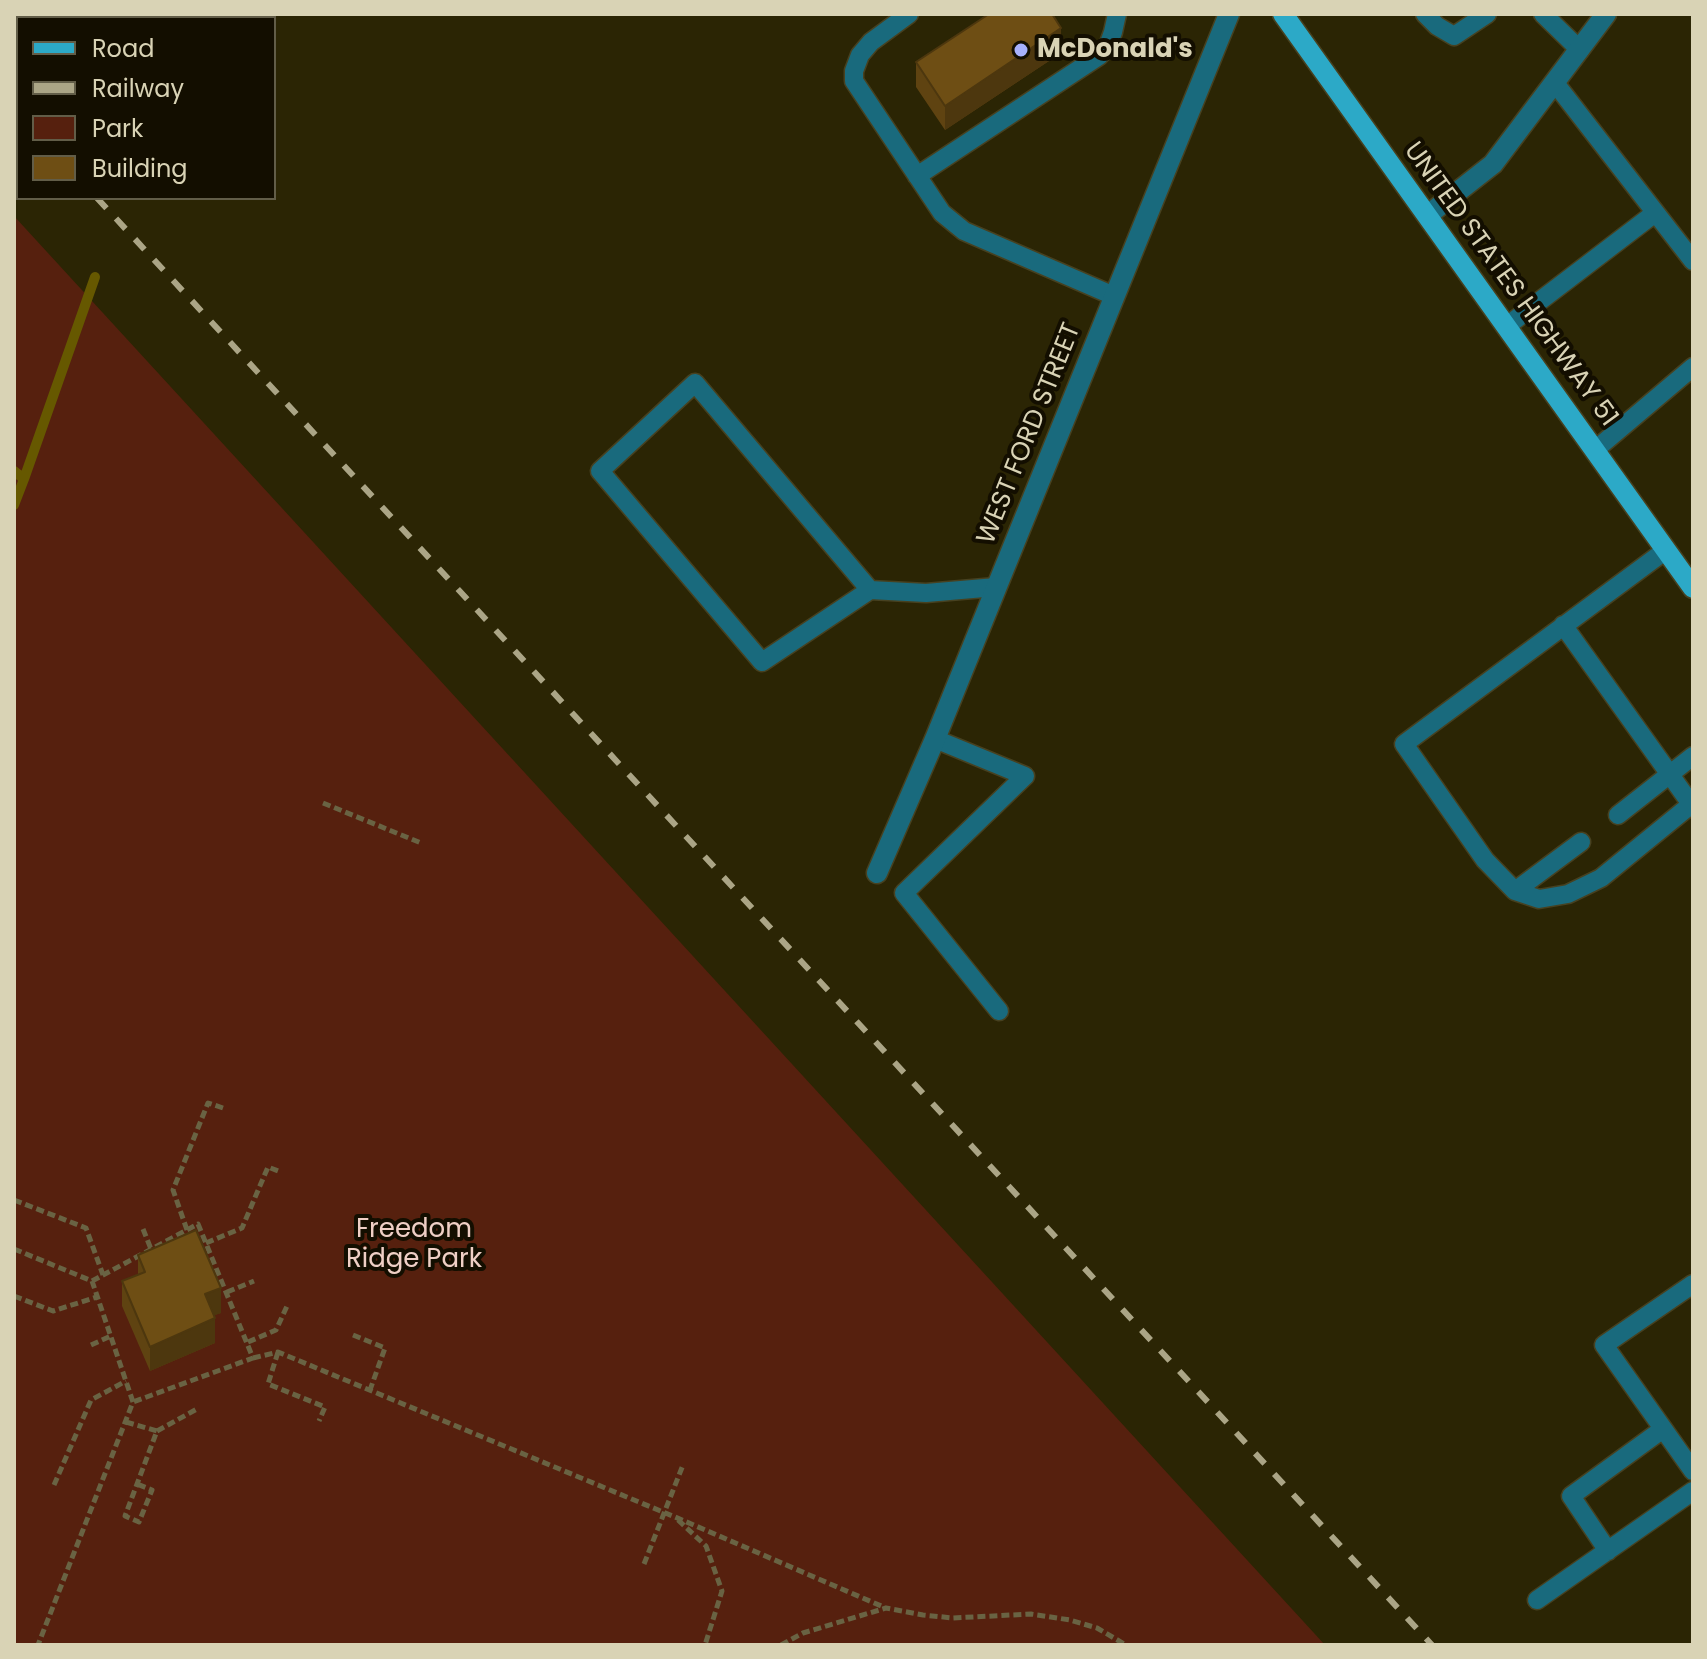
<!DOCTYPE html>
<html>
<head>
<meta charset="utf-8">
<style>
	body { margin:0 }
	#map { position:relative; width:1707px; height:1659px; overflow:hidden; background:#2b2504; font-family:Poppins,sans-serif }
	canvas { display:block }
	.frame { position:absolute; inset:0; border:16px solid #d9d3b5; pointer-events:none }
	.legend { position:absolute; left:16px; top:16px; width:260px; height:184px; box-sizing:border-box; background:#130e00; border:2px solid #625d48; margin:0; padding:10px 14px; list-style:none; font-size:24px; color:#d9d3b5 }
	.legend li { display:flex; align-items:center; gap:16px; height:40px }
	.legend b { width:40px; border:2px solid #625d48 }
</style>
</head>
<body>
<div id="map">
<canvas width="1707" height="1659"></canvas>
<div class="frame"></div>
<ul class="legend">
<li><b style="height:10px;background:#2ca9c7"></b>Road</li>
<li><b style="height:10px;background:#aba586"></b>Railway</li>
<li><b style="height:22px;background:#56200e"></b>Park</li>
<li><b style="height:22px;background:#6e4e14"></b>Building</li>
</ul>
</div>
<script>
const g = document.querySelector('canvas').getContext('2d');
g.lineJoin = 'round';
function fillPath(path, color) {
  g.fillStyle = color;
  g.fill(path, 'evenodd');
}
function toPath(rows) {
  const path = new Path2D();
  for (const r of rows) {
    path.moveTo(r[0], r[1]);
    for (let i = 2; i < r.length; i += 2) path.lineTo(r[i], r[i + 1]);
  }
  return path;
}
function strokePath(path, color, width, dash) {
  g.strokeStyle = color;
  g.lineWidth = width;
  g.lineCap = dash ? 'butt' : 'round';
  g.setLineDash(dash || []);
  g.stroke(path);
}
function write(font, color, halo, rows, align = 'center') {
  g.font = font + ' Poppins,sans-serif';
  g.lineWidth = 8;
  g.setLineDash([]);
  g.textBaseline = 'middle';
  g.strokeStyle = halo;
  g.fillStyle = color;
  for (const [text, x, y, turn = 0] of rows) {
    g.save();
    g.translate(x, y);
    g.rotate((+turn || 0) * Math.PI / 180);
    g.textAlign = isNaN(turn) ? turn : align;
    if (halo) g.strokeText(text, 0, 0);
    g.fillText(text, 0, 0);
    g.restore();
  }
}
fillPath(toPath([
	[14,216,1325,1645,14,1645]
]), '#56200e');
strokePath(toPath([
	[14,471,24,479,95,277],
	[14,505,24,479]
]), '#665800', 10);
const service = toPath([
	[909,14,871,42,860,55,854,71,854,81,942,213,964,231,1114,296],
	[1425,14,1437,26,1454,36,1487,14],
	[1543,14,1580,50],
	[1555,83,1693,261],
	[917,176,1099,56,1108,46,1113,32,1117,14],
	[1507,326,1655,213],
	[1595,450,1693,367],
	[1666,550,1404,744,1485,860,1515,891,1539,899,1568,894,1601,878,1693,803],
	[870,590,695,383,600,471,762,662,870,590,926,593,996,587],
	[1563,625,1691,804],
	[935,739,1025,776,904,893,999,1011],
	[1618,815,1693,756],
	[1515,891,1581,842],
	[1693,1284,1604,1345,1693,1471],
	[1608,1551,1571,1496,1663,1429],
	[1537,1600,1693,1491]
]);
const minor = toPath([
	[1428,215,1493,164,1606,14],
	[877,873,935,739,1229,14]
]);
const primary = toPath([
	[1283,14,1693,588]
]);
strokePath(service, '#474120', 21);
strokePath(minor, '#474120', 23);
strokePath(primary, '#474120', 23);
strokePath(toPath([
	[323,803,421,843],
	[14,1200,86,1228,103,1275],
	[143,1229,151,1249],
	[187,1230,173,1190,208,1103,223,1108],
	[206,1243,242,1228,268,1167,281,1172],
	[14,1249,92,1281,133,1402,38,1645],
	[92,1281,198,1224,253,1358,133,1402],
	[227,1292,254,1281],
	[14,1296,53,1311,97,1297],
	[353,1335,385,1348,370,1390],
	[248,1342,276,1330,288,1304],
	[91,1345,111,1336],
	[278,1352,268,1384,325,1407,319,1421],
	[253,1358,278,1352,675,1517,886,1608],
	[126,1422,157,1431,125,1516,139,1522,152,1490,137,1484],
	[157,1431,197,1409],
	[54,1485,91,1400,126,1381],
	[678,1520,706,1546,722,1591,705,1645],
	[644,1564,683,1465],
	[781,1645,803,1633,886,1608,923,1615,953,1618,1031,1614,1070,1620,1097,1628,1126,1645]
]), '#696343', 5, [8, 4]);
strokePath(service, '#196a7d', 18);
strokePath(minor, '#196a7d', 20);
strokePath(primary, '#2ca9c7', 20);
strokePath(toPath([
	[14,108,18,112],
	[97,198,1432,1645]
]), '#aba586', 6, [14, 14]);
fillPath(toPath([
	[1061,53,945,130,916,87,916,62],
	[138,1255,221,1313,214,1315,215,1343,150,1371,122,1306,122,1281,138,1275]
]), '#5f4311');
fillPath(toPath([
	[1061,28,1061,53,945,130,945,106],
	[221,1288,221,1313,205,1319,205,1294],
	[215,1318,215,1343,150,1371,150,1347]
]), '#4d370e');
const building = toPath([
	[989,14,1052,14,1061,28,945,106,916,62,989,14],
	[196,1230,221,1288,205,1294,215,1318,150,1347,122,1281,145,1272,138,1255,196,1230]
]);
fillPath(building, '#6e4e14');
strokePath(building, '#4d370e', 2);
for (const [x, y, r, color] of [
	[1021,50,8,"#a7b1fc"]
]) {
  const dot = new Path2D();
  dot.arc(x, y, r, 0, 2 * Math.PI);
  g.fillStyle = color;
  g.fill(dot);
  strokePath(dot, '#130e00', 3);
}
write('bold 26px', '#d9d3b5', '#130e00', [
	["McDonald's",1037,50]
], 'left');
write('26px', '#d9d3b5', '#130e00', [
	["UNITED STATES HIGHWAY 51",1510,285,54],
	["WEST FORD STREET",1030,434,-68]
]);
write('26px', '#efcfc5', '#130e00', [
	["Freedom",414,1230],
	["Ridge Park",414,1260]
]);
</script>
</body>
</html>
